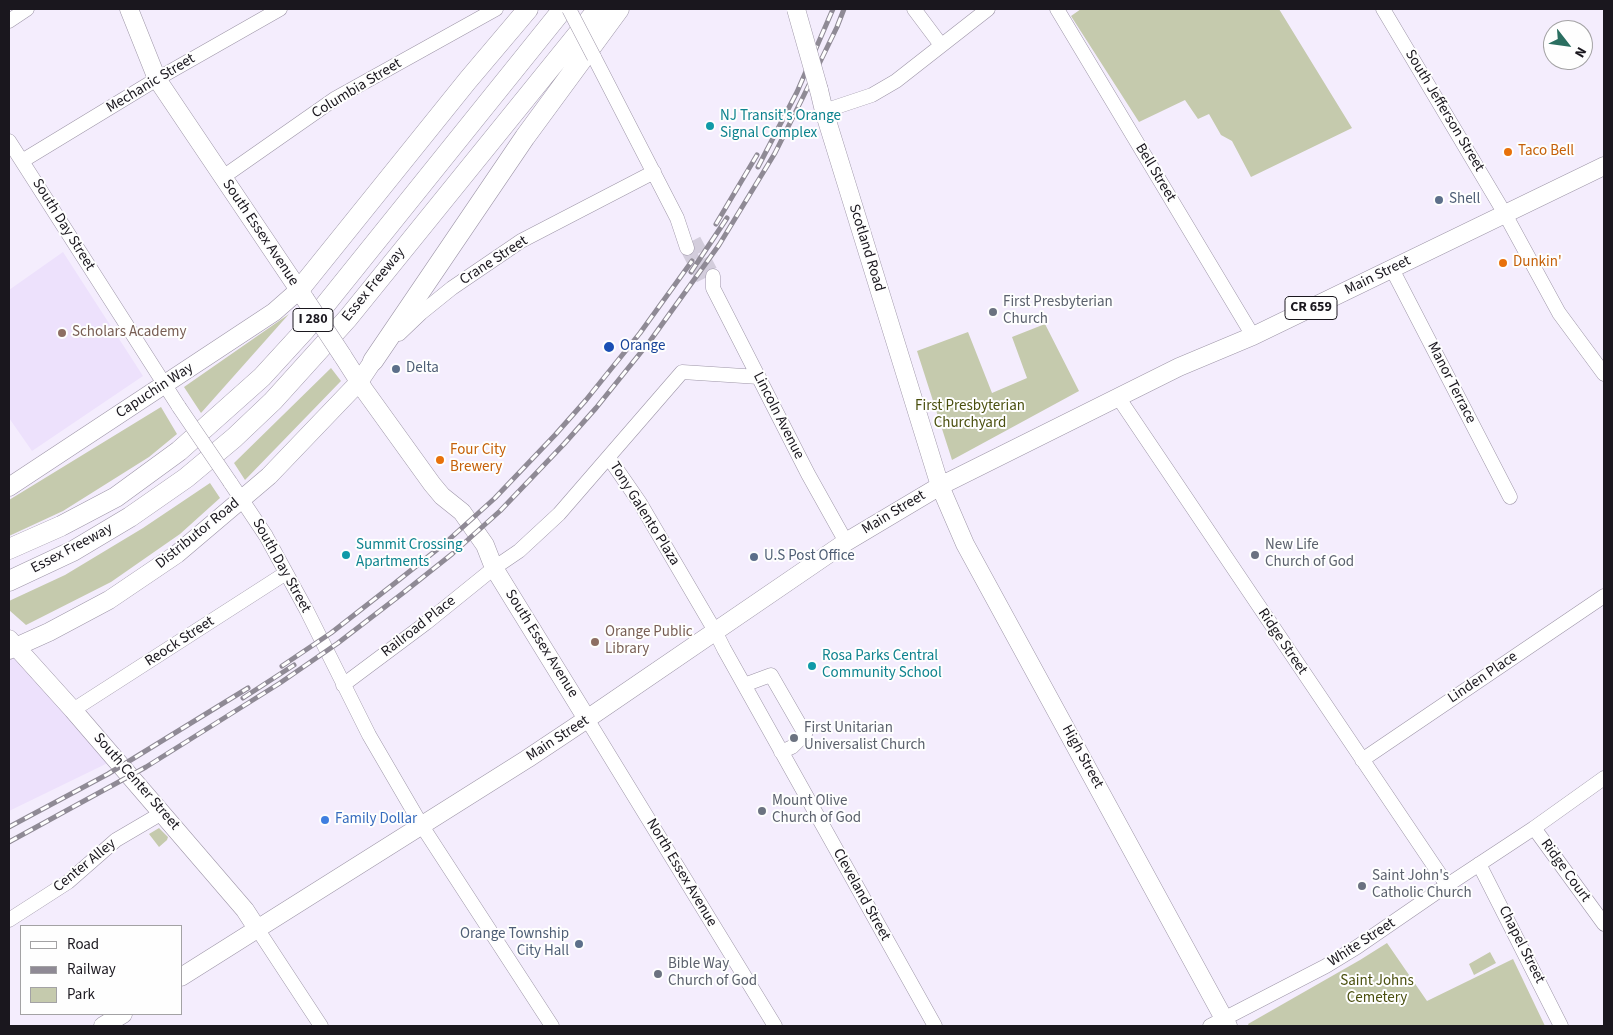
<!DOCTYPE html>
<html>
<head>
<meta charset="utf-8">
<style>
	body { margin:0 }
	#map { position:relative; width:1613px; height:1035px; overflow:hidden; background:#f4edfd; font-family:"Source Sans 3",sans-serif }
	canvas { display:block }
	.frame { position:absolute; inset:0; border:10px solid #1a171e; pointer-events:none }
	.legend { position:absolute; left:20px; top:925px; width:162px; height:90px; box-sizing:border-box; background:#fefefe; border:1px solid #a3a2a4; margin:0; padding:6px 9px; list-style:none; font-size:15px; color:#1a171e }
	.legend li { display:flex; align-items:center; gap:10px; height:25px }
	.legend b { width:25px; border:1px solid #a3a2a4 }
	.north { position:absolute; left:1543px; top:20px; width:50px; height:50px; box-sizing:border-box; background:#fefefe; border:1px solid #a3a2a4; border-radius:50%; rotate:120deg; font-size:14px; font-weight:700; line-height:20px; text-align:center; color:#1a171e }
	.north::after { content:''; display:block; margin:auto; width:18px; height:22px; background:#2a6e60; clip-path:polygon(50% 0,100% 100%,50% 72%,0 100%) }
</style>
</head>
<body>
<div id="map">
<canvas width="1613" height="1035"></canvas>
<div class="frame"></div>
<ul class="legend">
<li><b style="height:6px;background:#fff"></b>Road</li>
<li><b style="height:6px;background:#8f8a95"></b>Railway</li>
<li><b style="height:14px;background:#c5caad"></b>Park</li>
</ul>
<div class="north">N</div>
</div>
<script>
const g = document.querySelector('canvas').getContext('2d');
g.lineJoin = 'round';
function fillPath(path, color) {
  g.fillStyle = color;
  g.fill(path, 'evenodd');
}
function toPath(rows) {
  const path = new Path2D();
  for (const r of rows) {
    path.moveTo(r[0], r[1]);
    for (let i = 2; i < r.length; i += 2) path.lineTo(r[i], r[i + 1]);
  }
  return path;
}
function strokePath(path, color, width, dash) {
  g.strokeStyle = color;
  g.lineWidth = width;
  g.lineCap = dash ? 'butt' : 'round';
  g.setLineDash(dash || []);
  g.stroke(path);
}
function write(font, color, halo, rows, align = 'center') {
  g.font = font + ' "Source Sans 3",sans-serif';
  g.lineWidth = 4;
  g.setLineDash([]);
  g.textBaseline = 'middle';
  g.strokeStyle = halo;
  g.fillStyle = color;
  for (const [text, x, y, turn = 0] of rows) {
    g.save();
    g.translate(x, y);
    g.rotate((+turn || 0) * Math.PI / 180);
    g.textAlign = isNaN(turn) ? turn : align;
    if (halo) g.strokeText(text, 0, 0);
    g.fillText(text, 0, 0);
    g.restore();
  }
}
fillPath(toPath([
	[63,252,143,376,32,451,9,418,9,290],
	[9,638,116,759,9,811]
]), '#ede1fc');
fillPath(toPath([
	[1081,9,1279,9,1352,128,1251,177,1232,141,1221,135,1209,114,1198,119,1185,100,1139,122,1071,16],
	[289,314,201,413,184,387],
	[1045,324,1079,391,952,460,917,351,968,332,992,393,1027,378,1012,337],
	[331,368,341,381,245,480,234,463],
	[161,407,177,434,149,457,63,511,9,536,9,500],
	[210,483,220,498,180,534,111,582,26,625,9,610,9,601,65,575,143,528],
	[159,828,168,837,167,840,159,847,149,834],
	[1387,943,1427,1001,1513,959,1545,1026,1249,1026,1248,1024,1360,960],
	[1490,952,1496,963,1474,975,1469,964]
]), '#c5caad');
strokePath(toPath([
	[694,240,713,276],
	[687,248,706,285]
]), '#d3cddc', 14, [14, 7]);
const minor = toPath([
	[914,9,941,45],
	[1057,9,1253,336],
	[1383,9,1505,214,1559,313,1604,374],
	[9,21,27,9],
	[594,57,677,218,687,248],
	[824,111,872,95,896,81,988,9],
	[9,141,179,407],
	[22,161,157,79,280,9],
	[223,177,336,98,496,9],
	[1392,269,1510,497],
	[713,276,713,288,808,474,846,542],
	[399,334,421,313,452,288,521,241,654,172],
	[1118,397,1447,885],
	[609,458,640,503,715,631,724,649,935,1026],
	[230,482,266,536,307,611,369,735,422,826,552,1026],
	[343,685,426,623,494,568,519,551,559,514,682,372,759,377],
	[744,685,771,675,805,734,792,747,781,752],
	[73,710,286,573],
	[587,719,775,1026],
	[1362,760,1604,596],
	[1534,828,1604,924],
	[1479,864,1561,1026],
	[9,920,68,882,116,840,162,813],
	[258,930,321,1026],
	[1210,1026,1326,966,1357,947,1437,892,1534,828,1604,778]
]);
const major = toPath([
	[129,9,157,79,305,299],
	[819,90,824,111,940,486,965,544,1228,1026],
	[342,355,365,391,432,484,442,496,462,512,485,545,494,568,587,719],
	[9,487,274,312,299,290],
	[9,639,73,710,245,910,258,930],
	[9,650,49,632,109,600,177,554,269,476,359,382,373,361],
	[181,977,527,759,587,719,846,542,940,486,1179,367,1253,336,1604,166],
	[103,1026,123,1014]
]);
const highway = toPath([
	[299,290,468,80,528,9],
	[373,361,525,137,619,9],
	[9,549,61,526,116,497,179,451,262,377,305,330,563,9],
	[9,581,73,551,130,517,186,478,234,438,273,401,348,318,598,9],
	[9,647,17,647]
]);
strokePath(minor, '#9d95a7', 15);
strokePath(major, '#9d95a7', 19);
strokePath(highway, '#9d95a7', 21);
strokePath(minor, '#fff', 14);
strokePath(major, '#fff', 18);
strokePath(highway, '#fff', 20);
const rail = toPath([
	[758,167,797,92,833,9],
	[716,224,757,155],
	[691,272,727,218],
	[282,666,331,633,395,583,444,544,495,498,555,435,586,400,640,333,692,261],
	[243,698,294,665],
	[9,827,108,774,248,688],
	[9,842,146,767,280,683,338,643,403,593,452,554,500,511,564,444,596,408,650,341,719,245,775,153,804,95,837,27,844,9]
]);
strokePath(rail, '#8f8a95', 5);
strokePath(rail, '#fefefe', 3, [9]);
const minorBridge = toPath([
	[569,9,594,57],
	[179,407,230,482]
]);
const majorBridge = toPath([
	[796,9,819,90],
	[305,299,342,355]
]);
strokePath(minorBridge, '#9d95a7', 15, []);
strokePath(majorBridge, '#9d95a7', 19, []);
strokePath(minorBridge, '#fff', 14);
strokePath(majorBridge, '#fff', 18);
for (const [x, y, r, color] of [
	[710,126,5,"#0f9aa8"],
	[1508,152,5,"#e8710a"],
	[1439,200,5,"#5c6f8a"],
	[1503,263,5,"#e8710a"],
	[993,312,5,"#6b7280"],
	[62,333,5,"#8d6e63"],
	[609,347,6,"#1a4fb4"],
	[396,369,5,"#5c6f8a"],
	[440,460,5,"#e8710a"],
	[346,555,5,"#0f9aa8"],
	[1255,555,5,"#6b7280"],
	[754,557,5,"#5c6f8a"],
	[595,642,5,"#8d6e63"],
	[812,666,5,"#0f9aa8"],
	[794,738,5,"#6b7280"],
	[762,811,5,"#6b7280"],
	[325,820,5,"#3f7fe0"],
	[1362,886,5,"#6b7280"],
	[579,944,5,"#5c6f8a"],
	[658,974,5,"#6b7280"]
]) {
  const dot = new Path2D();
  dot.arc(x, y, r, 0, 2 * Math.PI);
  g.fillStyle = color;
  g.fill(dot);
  strokePath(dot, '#fefefe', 2);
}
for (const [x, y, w] of [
	[1311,308,52],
	[313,320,40]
]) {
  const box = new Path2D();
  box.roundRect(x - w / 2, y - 11.5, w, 23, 4);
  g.fillStyle = '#fefefe';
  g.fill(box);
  strokePath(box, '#1a171e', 1);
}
write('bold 14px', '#1a171e', null, [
	["CR 659",1311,308],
	["I 280",313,320]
]);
write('15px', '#1a171e', '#fefefe', [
	["Mechanic Street",151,84,-31],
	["Columbia Street",357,89,-31],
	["South Jefferson Street",1444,111,59],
	["Bell Street",1155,173,59],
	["South Day Street",63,225,58],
	["South Essex Avenue",260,233,56],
	["Scotland Road",866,248,73],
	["Crane Street",494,261,-33],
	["Main Street",1378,276,-26],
	["Essex Freeway",374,285,-51],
	["Manor Terrace",1451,383,63],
	["Capuchin Way",155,391,-33],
	["Lincoln Avenue",778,416,63],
	["Main Street",894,513,-31],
	["Tony Galento Plaza",644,514,58],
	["Distributor Road",198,534,-39],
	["Essex Freeway",72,549,-28],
	["South Day Street",281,566,61],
	["Railroad Place",419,627,-38],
	["Reock Street",180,642,-33],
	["Ridge Street",1282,642,56],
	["South Essex Avenue",541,644,58],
	["Linden Place",1483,678,-34],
	["Main Street",558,739,-33],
	["High Street",1082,757,61],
	["South Center Street",136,782,49],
	["Center Alley",85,866,-39],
	["Ridge Court",1565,871,54],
	["North Essex Avenue",681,873,59],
	["Cleveland Street",861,895,61],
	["White Street",1362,943,-33],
	["Chapel Street",1521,945,63]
]);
write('15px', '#0d838f', '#fefefe', [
	["NJ Transit's Orange",720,117],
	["Signal Complex",720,134],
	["Summit Crossing",356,546],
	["Apartments",356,563],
	["Rosa Parks Central",822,657],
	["Community School",822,674]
], 'left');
write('15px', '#c56008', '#fefefe', [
	["Taco Bell",1518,152],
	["Dunkin'",1513,263],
	["Four City",450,451],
	["Brewery",450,468]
], 'left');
write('15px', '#4e5e75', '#fefefe', [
	["Shell",1449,200],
	["Delta",406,369],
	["U.S Post Office",764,557],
	["Orange Township",569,935,"right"],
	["City Hall",569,952,"right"]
], 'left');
write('15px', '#5b616d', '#fefefe', [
	["First Presbyterian",1003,303],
	["Church",1003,320],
	["New Life",1265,546],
	["Church of God",1265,563],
	["First Unitarian",804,729],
	["Universalist Church",804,746],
	["Mount Olive",772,802],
	["Church of God",772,819],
	["Saint John's",1372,877],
	["Catholic Church",1372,894],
	["Bible Way",668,965],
	["Church of God",668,982]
], 'left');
write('15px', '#785e54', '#fefefe', [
	["Scholars Academy",72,333],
	["Orange Public",605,633],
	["Library",605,650]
], 'left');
write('15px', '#164399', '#fefefe', [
	["Orange",620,347]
], 'left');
write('15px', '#4a4f0e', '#fefefe', [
	["First Presbyterian",970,407],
	["Churchyard",970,424],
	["Saint Johns",1377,982],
	["Cemetery",1377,999]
]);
write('15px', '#366cbe', '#fefefe', [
	["Family Dollar",335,820]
], 'left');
</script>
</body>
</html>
